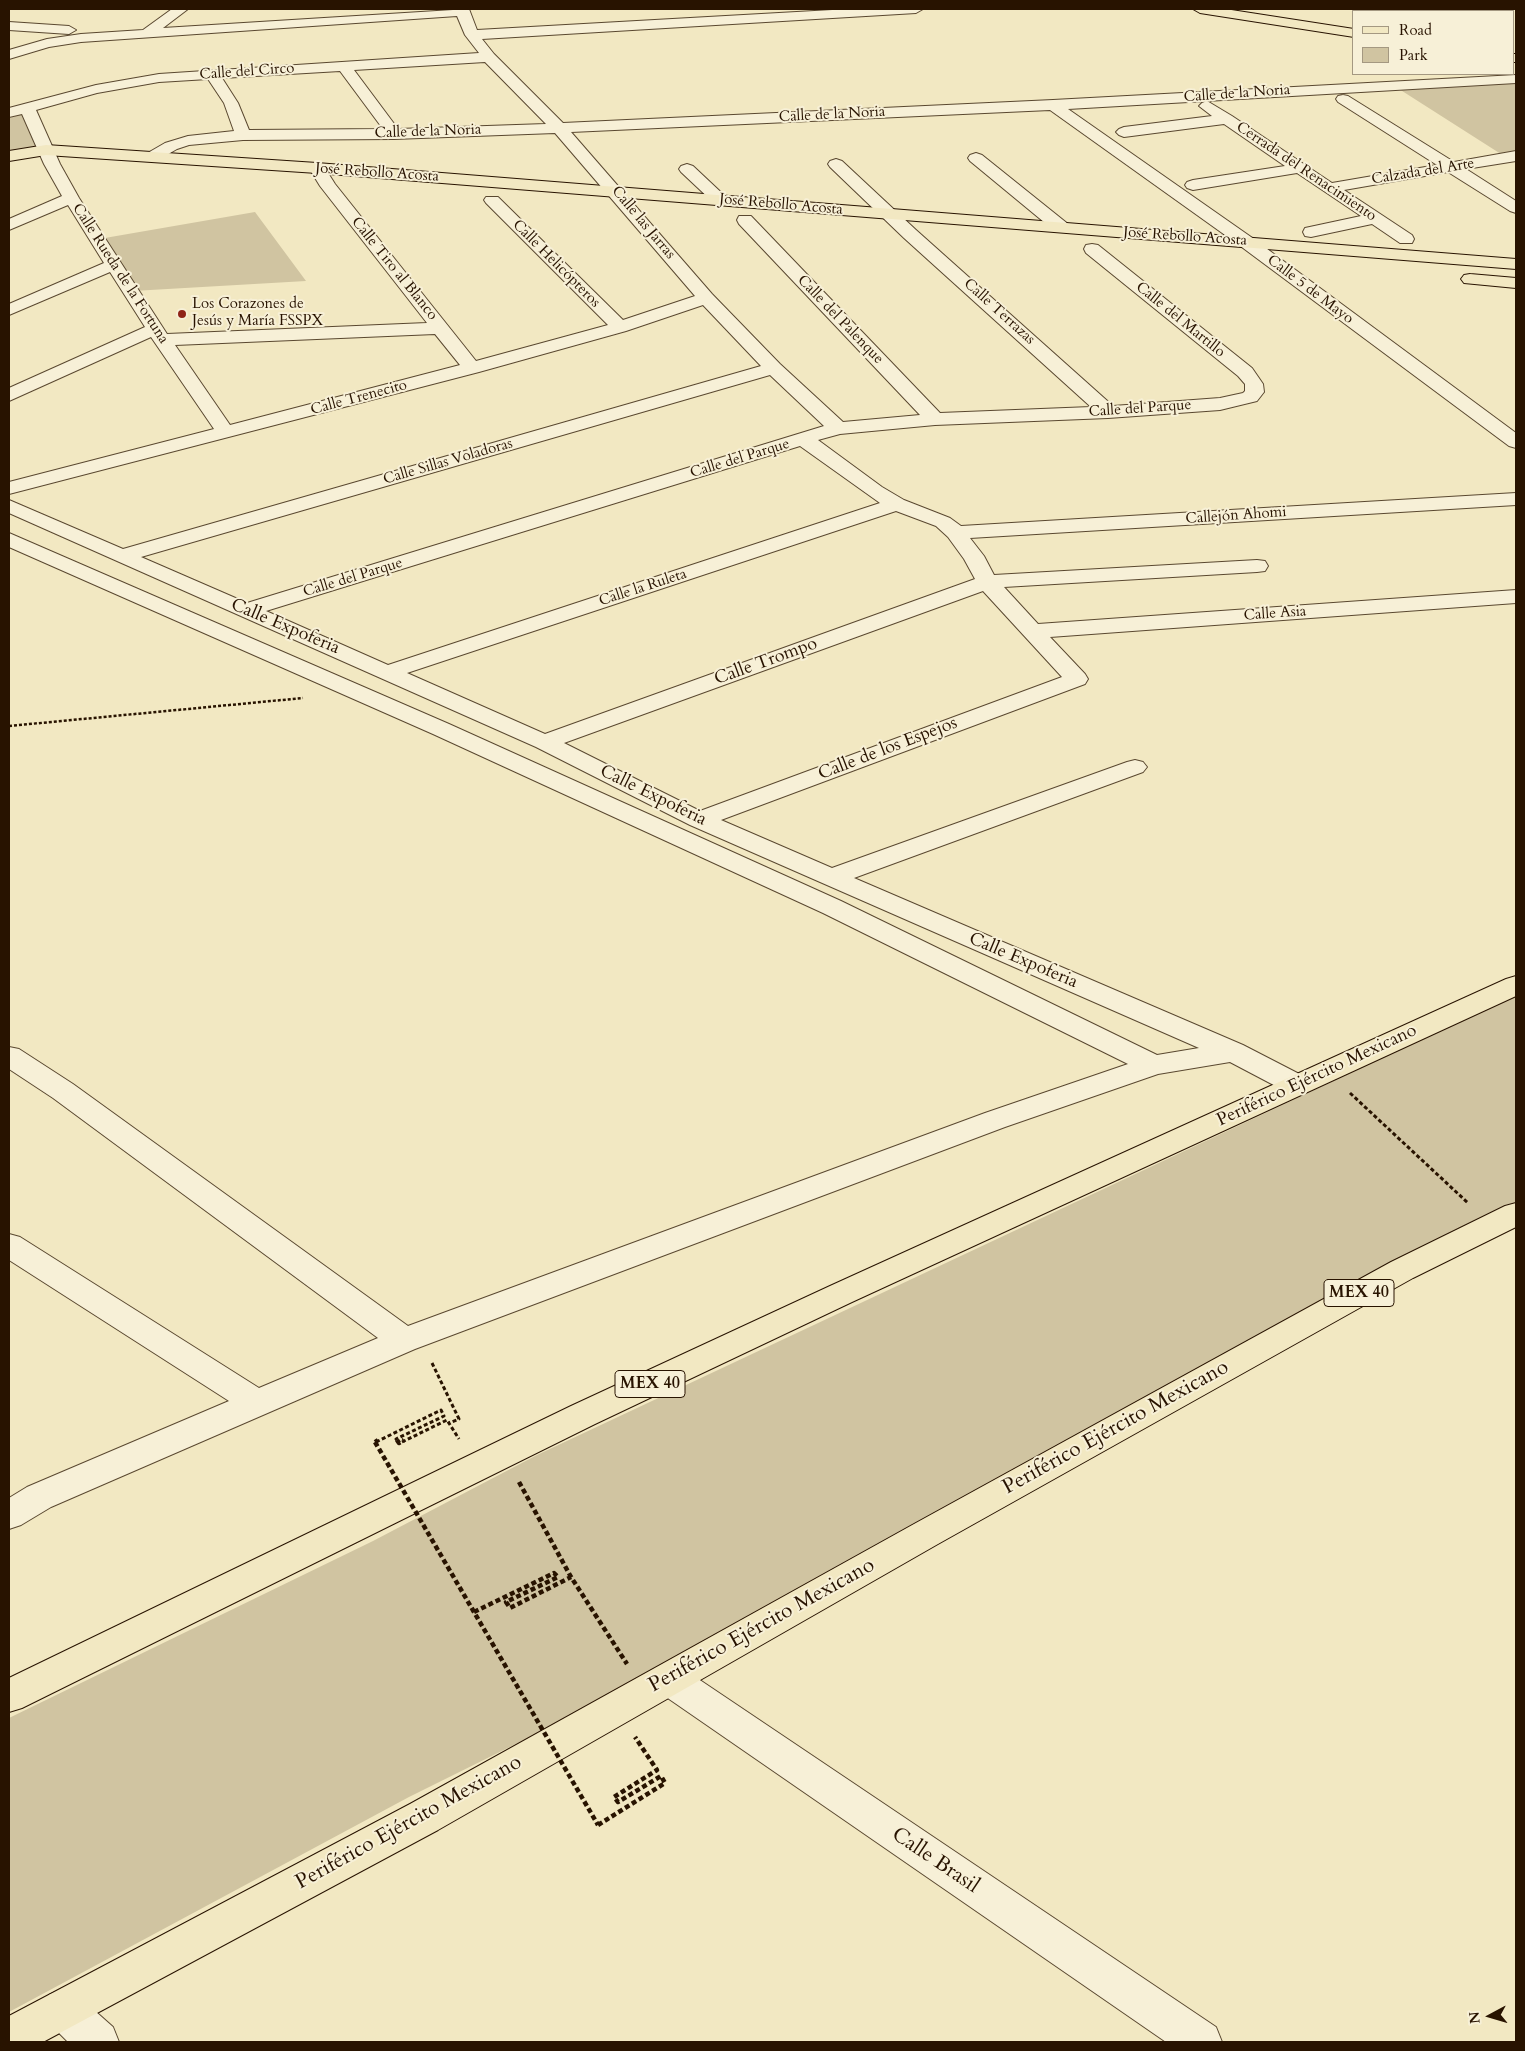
<!DOCTYPE html>
<html>
<head>
<meta charset="utf-8">
<style>
	body { margin:0 }
	#map { position:relative; width:1525px; height:2051px; overflow:hidden; background:#f2e8c2; font-family:Cardo,serif }
	canvas { display:block }
	.frame { position:absolute; inset:0; border:10px solid #281300; pointer-events:none }
	.legend { position:absolute; left:1352px; top:10px; width:162px; height:65px; box-sizing:border-box; background:#f7f0d7; border:1px solid #a49881; margin:0; padding:6px 9px; list-style:none; font-size:15px; color:#281300 }
	.legend li { display:flex; align-items:center; gap:10px; height:25px }
	.legend b { width:25px; border:1px solid #a49881 }
	.north { position:absolute; left:1465px; top:1991px; width:50px; height:50px; -webkit-text-stroke:4px #f7f0d7; paint-order:stroke; rotate:264deg; font-size:14px; font-weight:700; line-height:20px; text-align:center; color:#281300 }
	.north::after { content:''; display:block; margin:auto; width:18px; height:22px; background:#281300; clip-path:polygon(50% 0,100% 100%,50% 72%,0 100%) }
</style>
</head>
<body>
<div id="map">
<canvas width="1525" height="2051"></canvas>
<div class="frame"></div>
<ul class="legend">
<li><b style="height:6px;background:#f2e8c2"></b>Road</li>
<li><b style="height:14px;background:#d0c4a1"></b>Park</li>
</ul>
<div class="north">N</div>
</div>
<script>
const g = document.querySelector('canvas').getContext('2d');
g.lineJoin = 'round';
function fillPath(path, color) {
  g.fillStyle = color;
  g.fill(path, 'evenodd');
}
function toPath(rows) {
  const path = new Path2D();
  for (const r of rows) {
    path.moveTo(r[0], r[1]);
    for (let i = 2; i < r.length; i += 2) path.lineTo(r[i], r[i + 1]);
  }
  return path;
}
function strokePath(path, color, width, dash) {
  g.strokeStyle = color;
  g.lineWidth = width;
  g.lineCap = dash ? 'butt' : 'round';
  g.setLineDash(dash || []);
  g.stroke(path);
}
function write(font, color, halo, rows, align = 'center') {
  g.font = font + ' Cardo,serif';
  g.lineWidth = 4;
  g.setLineDash([]);
  g.textBaseline = 'middle';
  g.strokeStyle = halo;
  g.fillStyle = color;
  for (const [text, x, y, turn = 0] of rows) {
    g.save();
    g.translate(x, y);
    g.rotate((+turn || 0) * Math.PI / 180);
    g.textAlign = isNaN(turn) ? turn : align;
    if (halo) g.strokeText(text, 0, 0);
    g.fillText(text, 0, 0);
    g.restore();
  }
}
fillPath(toPath([
	[1516,81,1516,154,1504,156,1399,89],
	[23,114,37,149,9,153,9,118],
	[255,212,306,281,133,291,99,239],
	[1516,992,1516,1203,1454,1230,661,1672,409,1797,9,2012,9,1718,373,1541,537,1455,1359,1069]
]), '#d0c4a1');
const minor = toPath([
	[172,9,188,9,163,28,469,9,477,30,850,9,923,9,916,13,482,39,494,54,563,123,1053,100,1516,75,1516,83,1068,109,1251,237,1516,433,1516,448,1509,446,1239,245,1050,110,571,132,712,294,780,364,843,422,920,415,739,224,737,220,739,216,751,216,940,413,1091,407,904,238,830,167,828,164,830,161,836,159,842,161,916,230,1113,406,1220,398,1243,393,1245,391,1245,384,1238,376,1086,253,1084,249,1086,245,1092,244,1098,245,1252,368,1263,384,1264,392,1257,401,1220,410,1108,418,935,425,840,434,818,440,882,487,904,500,950,518,961,526,1516,493,1516,505,970,538,984,556,994,575,1257,560,1265,561,1268,566,1265,571,1257,572,1004,587,1038,624,1516,590,1516,603,1050,637,1085,674,1088,679,1085,684,721,820,832,868,1127,762,1135,760,1143,762,1147,767,1143,772,854,878,1243,1045,1307,1078,1311,1085,1307,1092,1297,1095,1287,1092,1230,1062,1158,1074,1005,1127,415,1349,51,1507,21,1525,9,1529,9,1498,27,1487,229,1401,9,1260,9,1234,20,1237,259,1388,378,1338,53,1098,9,1069,9,1047,19,1049,73,1084,408,1326,985,1113,1128,1064,823,913,433,734,9,547,9,533,449,724,841,901,1157,1055,1199,1048,690,825,536,747,9,513,9,500,123,549,761,366,703,305,626,331,479,372,9,494,9,482,214,429,151,337,9,401,9,388,145,327,110,272,9,315,9,304,104,263,68,205,9,230,9,219,62,196,44,164,22,114,9,117,9,108,96,85,159,74,479,53,465,35,457,16,81,42,49,47,9,59,9,50,47,39,81,34,143,30,172,9],
	[485,62,546,124,398,129,354,70,485,62],
	[340,71,383,129,249,130,238,103,222,78,340,71],
	[208,79,224,103,234,131,188,136,165,143,146,154,144,157,146,160,158,160,177,149,189,145,243,140,394,139,555,133,695,296,623,320,498,197,486,197,484,200,486,203,608,325,476,361,335,184,323,165,317,163,311,165,309,168,320,186,427,323,167,334,79,198,60,164,36,110,97,93,159,82,208,79],
	[435,334,460,365,230,425,175,345,435,334],
	[770,375,824,426,247,603,141,557,770,375],
	[800,446,880,503,388,665,266,611,800,446],
	[896,511,936,526,948,537,964,559,975,579,545,734,407,673,896,511],
	[983,591,1062,677,700,811,564,743,983,591],
	[9,22,69,26,76,30,69,34,9,30,9,22],
	[1343,95,1348,96,1454,162,1516,151,1516,161,1466,169,1516,201,1516,213,1510,211,1448,172,1344,190,1412,235,1414,239,1412,243,1400,243,1372,224,1311,237,1305,236,1303,232,1305,228,1361,216,1297,173,1193,190,1187,188,1185,185,1187,182,1193,180,1285,166,1224,124,1124,137,1119,135,1116,132,1119,129,1124,127,1212,116,1199,106,1202,103,1207,101,1232,116,1332,183,1437,165,1338,102,1336,99,1338,96,1343,95],
	[976,153,982,155,1068,224,1070,228,1068,232,1056,232,970,161,968,158,970,155,976,153],
	[687,164,693,166,726,197,728,200,726,203,714,203,681,172,679,169,681,166,687,164],
	[669,1663,682,1668,1216,2027,1222,2042,1166,2042,656,1690,651,1679,656,1668,669,1663],
	[63,1989,77,1995,113,2027,119,2042,68,2042,49,2023,43,2009,49,1995,63,1989]
]);
const major = toPath([
	[1193,9,1225,9,1354,29,1354,37,1200,13,1193,9],
	[1514,54,1516,54,1516,62,1514,62,1514,54],
	[46,145,317,163,1516,259,1516,269,317,173,46,155,9,161,9,151,46,145],
	[1470,274,1516,278,1516,288,1464,283,1461,279,1464,275,1470,274]
]);
const highway = toPath([
	[1516,976,1516,996,852,1302,595,1424,22,1708,9,1712,9,1678,571,1406,830,1286,1506,979,1516,976],
	[1516,1203,1516,1227,1413,1278,938,1544,438,1830,43,2042,9,2042,9,2016,410,1804,914,1524,1391,1262,1505,1206,1516,1203]
]);
strokePath(minor, '#5a4830', 2);
strokePath(major, '#281300', 2);
strokePath(highway, '#281300', 2);
strokePath(toPath([
	[9,726,303,698]
]), '#281300', 2.5, [3, 2]);
strokePath(toPath([
	[1350,1093,1468,1203],
	[432,1363,459,1419,449,1423],
	[376,1442,441,1410,444,1416,396,1439,398,1442],
	[402,1442,447,1420,459,1439]
]), '#281300', 3, [4, 2.5]);
strokePath(toPath([
	[397,1440,399,1443,404,1440],
	[375,1442,378,1440],
	[519,1482,571,1577,627,1664],
	[474,1612,554,1573,558,1577,506,1602,510,1608,571,1577],
	[598,1825,665,1783,661,1776,618,1802,614,1797,657,1770,635,1737]
]), '#281300', 4.5, [5, 3]);
fillPath(minor, '#f7f0d7');
fillPath(major, '#f2e8c2');
fillPath(highway, '#f2e8c2');
strokePath(toPath([
	[375,1442,598,1825]
]), '#281300', 4.5, [5, 3]);
for (const [x, y, r, color] of [
	[182,314,5,"#8f2418"]
]) {
  const dot = new Path2D();
  dot.arc(x, y, r, 0, 2 * Math.PI);
  g.fillStyle = color;
  g.fill(dot);
  strokePath(dot, '#f7f0d7', 2);
}
write('15px', '#281300', '#f7f0d7', [
	["Calle del Circo",247,72,-4],
	["Calle de la Noria",1237,94,-4],
	["Calle de la Noria",832,115,-3],
	["Calle de la Noria",428,132,-2],
	["Cerrada del Renacimiento",1306,172,34],
	["Calzada del Arte",1423,172,-9],
	["José Rebollo Acosta",377,173,4],
	["José Rebollo Acosta",781,205,5],
	["Calle las Jarras",643,223,50],
	["José Rebollo Acosta",1185,237,4],
	["Calle Helicópteros",556,264,45],
	["Calle Tiro al Blanco",394,269,51],
	["Calle Rueda de la Fortuna",120,274,57],
	["Calle 5 de Mayo",1310,290,37],
	["Calle Terrazas",999,312,42],
	["Calle del Palenque",840,320,46],
	["Calle del Martillo",1180,320,39],
	["Calle Trenecito",359,398,-15],
	["Calle del Parque",1140,409,-4],
	["Calle del Parque",740,459,-17],
	["Calle Sillas Voladoras",448,462,-16],
	["Callejón Ahomi",1236,516,-4],
	["Calle del Parque",353,578,-17],
	["Calle la Ruleta",643,588,-18],
	["Calle Asia",1275,614,-4]
]);
write('15px', '#281300', '#f7f0d7', [
	["Los Corazones de",192,305],
	["Jesús y María FSSPX",192,322]
], 'left');
for (const [x, y, w] of [
	[1359,1293,70],
	[650,1384,70]
]) {
  const box = new Path2D();
  box.roundRect(x - w / 2, y - 13.5, w, 27, 4);
  g.fillStyle = '#f7f0d7';
  g.fill(box);
  strokePath(box, '#281300', 1);
}
write('bold 16px', '#281300', null, [
	["MEX 40",1359,1293],
	["MEX 40",650,1384]
]);
write('18px', '#281300', '#f7f0d7', [
	["Calle Expoferia",285,627,23],
	["Calle Trompo",766,662,-20],
	["Calle de los Espejos",888,749,-21],
	["Calle Expoferia",653,796,26],
	["Calle Expoferia",1023,961,23],
	["Periférico Ejército Mexicano",1317,1076,-25]
]);
write('21px', '#281300', '#f7f0d7', [
	["Periférico Ejército Mexicano",1116,1428,-29],
	["Periférico Ejército Mexicano",762,1626,-29],
	["Periférico Ejército Mexicano",409,1823,-29],
	["Calle Brasil",935,1861,34]
]);
</script>
</body>
</html>
